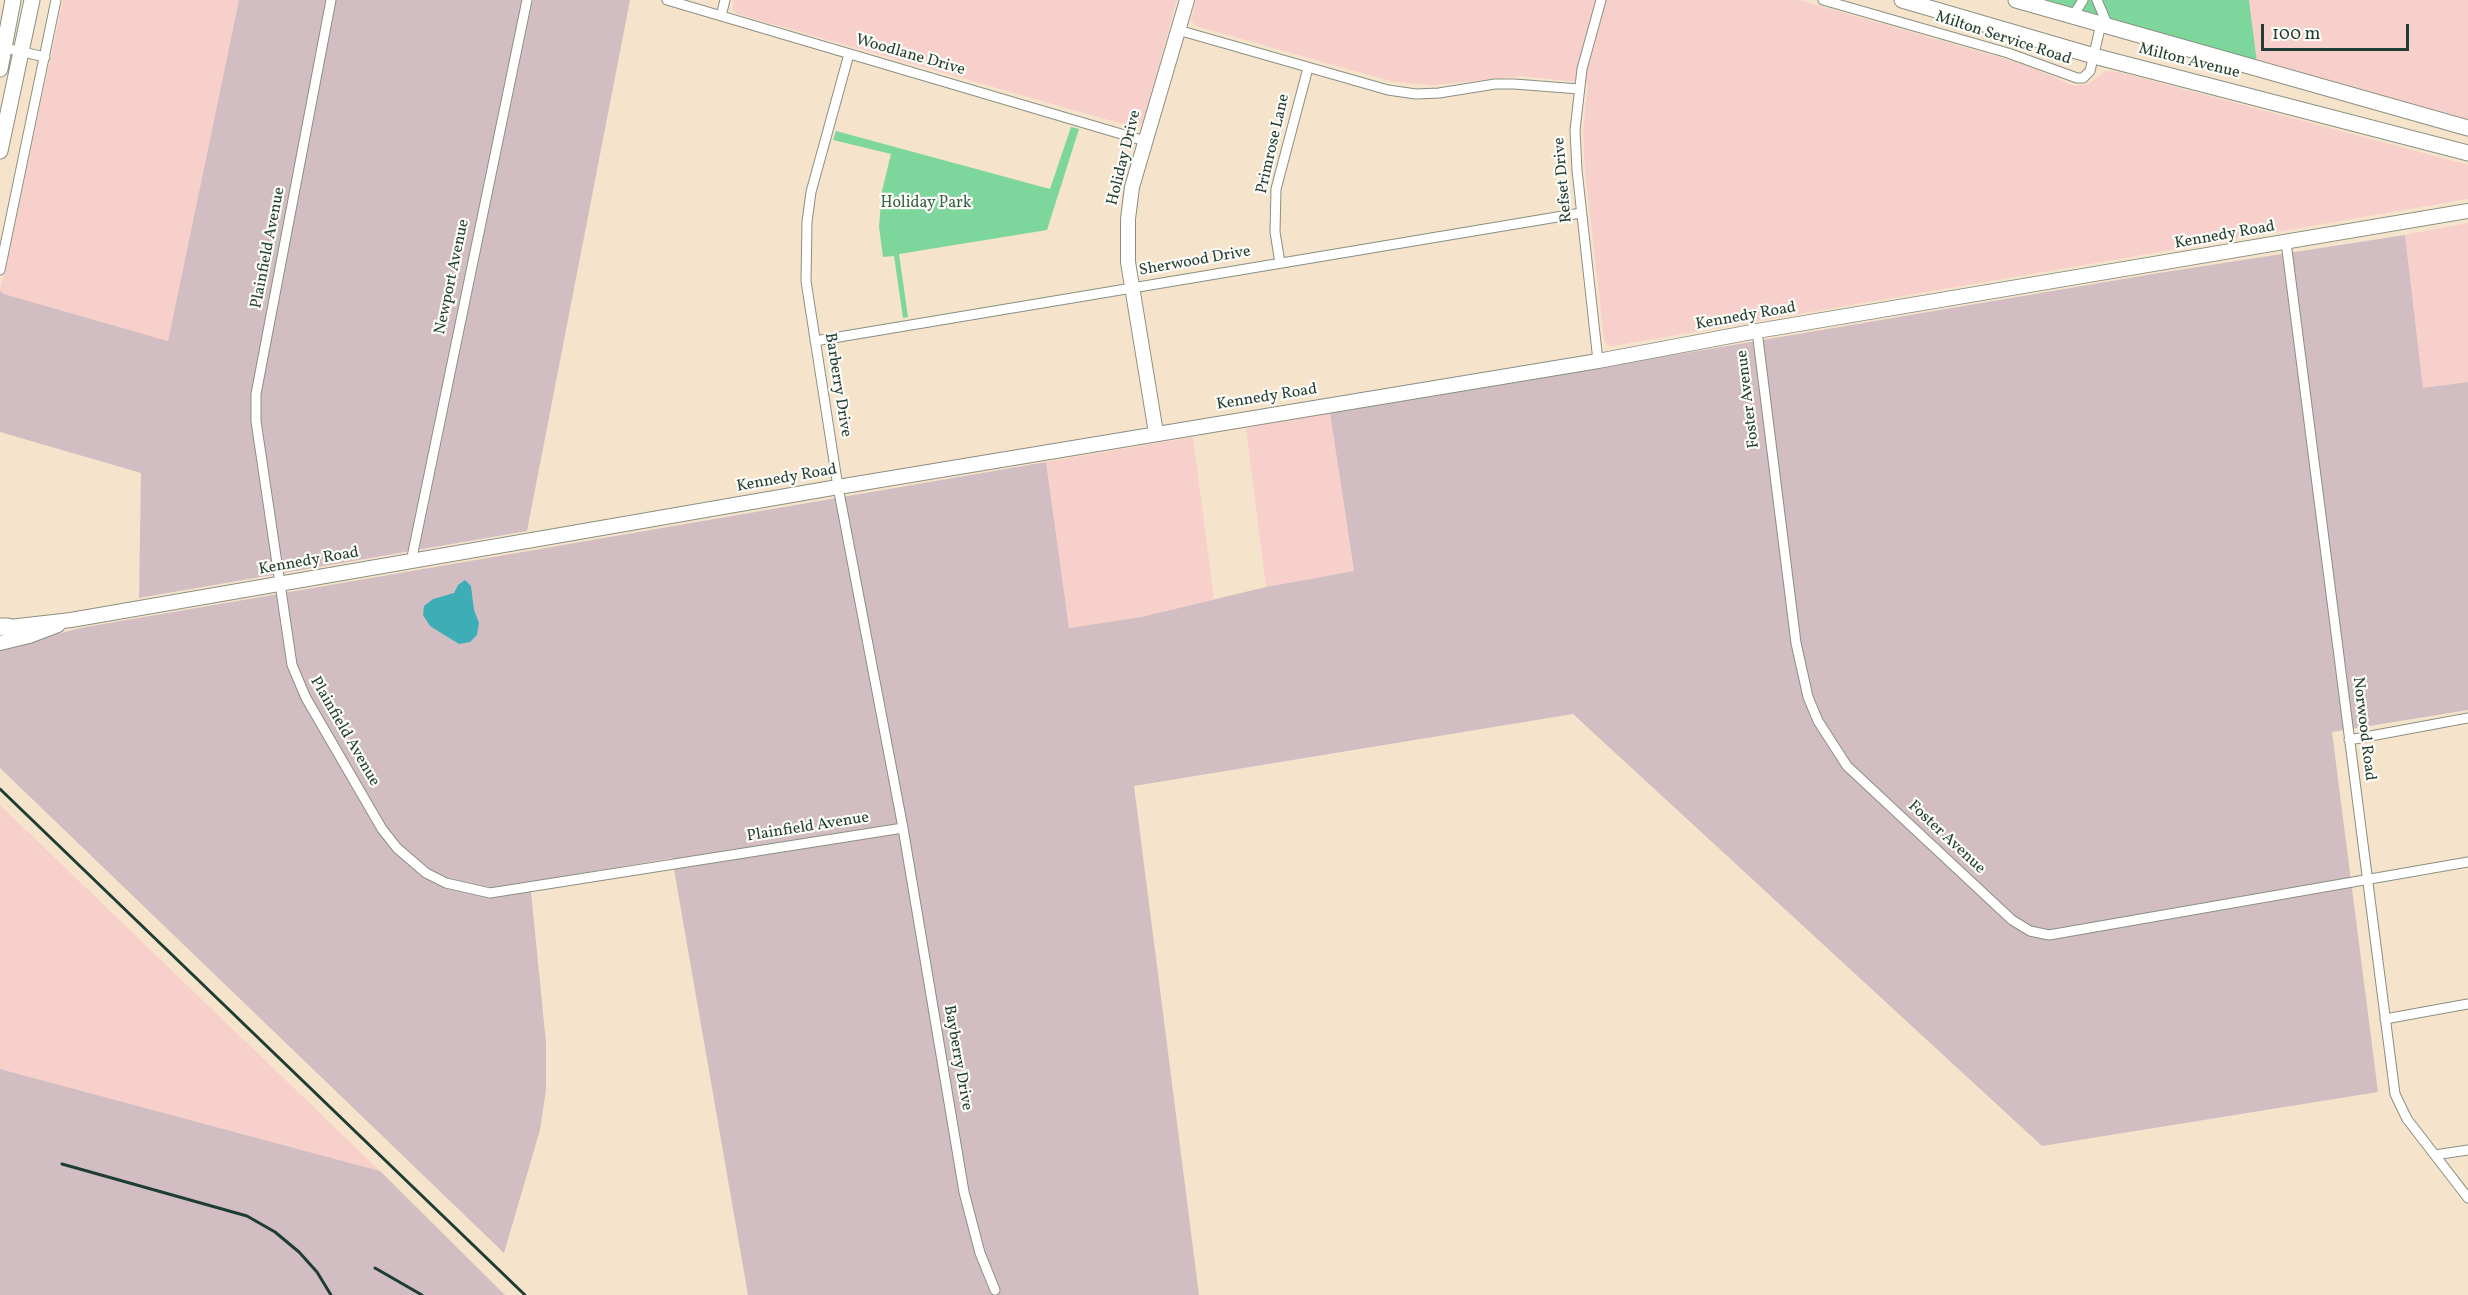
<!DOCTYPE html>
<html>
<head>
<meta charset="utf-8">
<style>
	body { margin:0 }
	#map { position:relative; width:2468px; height:1295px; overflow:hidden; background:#f6e3cb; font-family:Vollkorn,serif }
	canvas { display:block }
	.scale { position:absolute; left:2261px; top:24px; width:148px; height:27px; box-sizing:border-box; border:3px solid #1f3d34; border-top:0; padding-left:8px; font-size:18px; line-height:21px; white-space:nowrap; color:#1f3d34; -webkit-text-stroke:4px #fdfcf7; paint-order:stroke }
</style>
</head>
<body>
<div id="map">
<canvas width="2468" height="1295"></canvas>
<div class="scale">100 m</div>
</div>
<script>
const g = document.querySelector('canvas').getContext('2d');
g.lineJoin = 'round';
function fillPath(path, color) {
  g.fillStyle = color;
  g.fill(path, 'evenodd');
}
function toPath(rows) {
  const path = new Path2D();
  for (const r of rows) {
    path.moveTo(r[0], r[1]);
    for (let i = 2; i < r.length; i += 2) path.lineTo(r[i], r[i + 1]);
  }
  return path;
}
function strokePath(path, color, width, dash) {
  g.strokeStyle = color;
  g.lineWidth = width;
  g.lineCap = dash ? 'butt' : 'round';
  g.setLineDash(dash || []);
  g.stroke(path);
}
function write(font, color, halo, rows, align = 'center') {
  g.font = font + ' Vollkorn,serif';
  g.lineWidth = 4.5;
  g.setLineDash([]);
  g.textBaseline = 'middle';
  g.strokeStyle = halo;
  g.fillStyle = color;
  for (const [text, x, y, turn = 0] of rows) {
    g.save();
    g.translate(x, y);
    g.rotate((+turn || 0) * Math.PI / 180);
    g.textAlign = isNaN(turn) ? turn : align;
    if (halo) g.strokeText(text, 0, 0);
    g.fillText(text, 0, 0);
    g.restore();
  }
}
fillPath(toPath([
	[63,0,239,0,168,341,4,294,0,291],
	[734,0,1177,0,1143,123,1137,128,737,14,732,8],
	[1196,0,1799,0,2026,65,2074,86,2088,84,2106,71,2119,72,2468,165,2468,199,1612,346,1607,345,1604,339,1585,170,1583,132,1588,83,1520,76,1433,85,1394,82,1196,26,1191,20],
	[2249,0,2468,0,2468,122,2257,63],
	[2468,223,2468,382,2423,389,2405,235],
	[1330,413,1354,571,1266,587,1246,428],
	[1193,437,1214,599,1141,617,1069,628,1046,462],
	[0,805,380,1171,0,1069]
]), '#f7d0cb');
fillPath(toPath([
	[239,0,630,0,527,531,139,598,141,473,0,432,0,291,4,294,168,341],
	[2405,235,2423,388,2468,382,2468,710,2332,732,2378,1092,2042,1146,1573,714,1134,786,1199,1295,748,1295,672,858,530,882,546,1043,546,1090,540,1130,504,1253,0,768,0,649,80,628,1046,462,1069,628,1141,617,1266,587,1354,571,1330,413,2165,272],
	[0,1069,380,1171,505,1295,0,1295]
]), '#d2bec2');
fillPath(toPath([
	[2036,0,2249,0,2257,63],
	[1071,127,1079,129,1047,230,899,254,908,317,903,318,894,256,883,257,879,227,882,191,891,154,833,140,836,131,1050,189]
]), '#7dd69c');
fillPath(toPath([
	[465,580,471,586,474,610,479,623,477,635,470,642,459,644,430,626,423,615,424,606,433,599,454,593,458,585]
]), '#3daeb6');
const street = toPath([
	[331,0,256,394,256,421,292,665,306,698,382,829,397,848,426,873,446,883,490,893,903,828],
	[667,0,1145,141],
	[1823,0,2008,53,2077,78,2083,78,2090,71,2101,24],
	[2097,0,2108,26],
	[721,16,725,0],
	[2073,16,2083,0],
	[1178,30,1388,90,1416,94,1439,93,1495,84,1514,84,1579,89],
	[0,47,45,57],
	[849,54,811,192,807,222,806,281,838,487,903,828,964,1192,980,1253,995,1290],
	[2286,242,2395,1094,2407,1119,2468,1198],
	[1280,263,1275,232,1276,189,1308,68],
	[0,270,56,0],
	[1757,331,1796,643,1808,697,1818,721,1847,766,2012,920,2030,931,2049,935,2468,862],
	[815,341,1581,213],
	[1598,361,1577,170,1575,130,1582,69,1601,0],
	[411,562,527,0],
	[2349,740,2468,718],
	[2385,1019,2468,1004],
	[2435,1155,2468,1150]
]);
const secondary = toPath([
	[1156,433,1128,262,1128,219,1132,187,1187,0],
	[0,628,71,620,838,487,1598,361,1757,331,2468,211],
	[0,643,29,636,58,625]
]);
const primary = toPath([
	[1902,0,2094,56,2468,153],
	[2016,0,2468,128],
	[0,69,13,0],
	[0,151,32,0],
	[0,626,8,626]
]);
strokePath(street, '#8a9080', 11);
strokePath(secondary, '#8a9080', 16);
strokePath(primary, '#8a9080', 17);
strokePath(street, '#fff', 9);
strokePath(secondary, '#fff', 14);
strokePath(primary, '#fff', 15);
strokePath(toPath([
	[0,789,525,1295],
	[62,1164,247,1216,275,1232,299,1252,317,1272,331,1295],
	[375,1268,422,1295]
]), '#1f3d34', 3);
write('16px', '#1f3d34', '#fdfcf7', [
	["Milton Service Road",2003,39,18],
	["Woodlane Drive",910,56,16],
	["Milton Avenue",2189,62,14],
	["Primrose Lane",1274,144,-77],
	["Holiday Drive",1125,158,-76],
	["Refset Drive",1564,180,-95],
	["Kennedy Road",2225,236,-10],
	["Plainfield Avenue",269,248,-79],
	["Sherwood Drive",1195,262,-10],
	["Newport Avenue",453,277,-78],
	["Kennedy Road",1746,317,-10],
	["Barberry Drive",837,385,81],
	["Kennedy Road",1267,398,-9],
	["Foster Avenue",1749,399,-97],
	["Kennedy Road",787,479,-10],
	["Kennedy Road",309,562,-10],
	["Norwood Road",2363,729,83],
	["Plainfield Avenue",344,732,60],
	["Plainfield Avenue",808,828,-9],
	["Foster Avenue",1946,838,43],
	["Bayberry Drive",957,1058,80]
]);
write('16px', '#36634e', '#fdfcf7', [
	["Holiday Park",926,204]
]);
</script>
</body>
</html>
